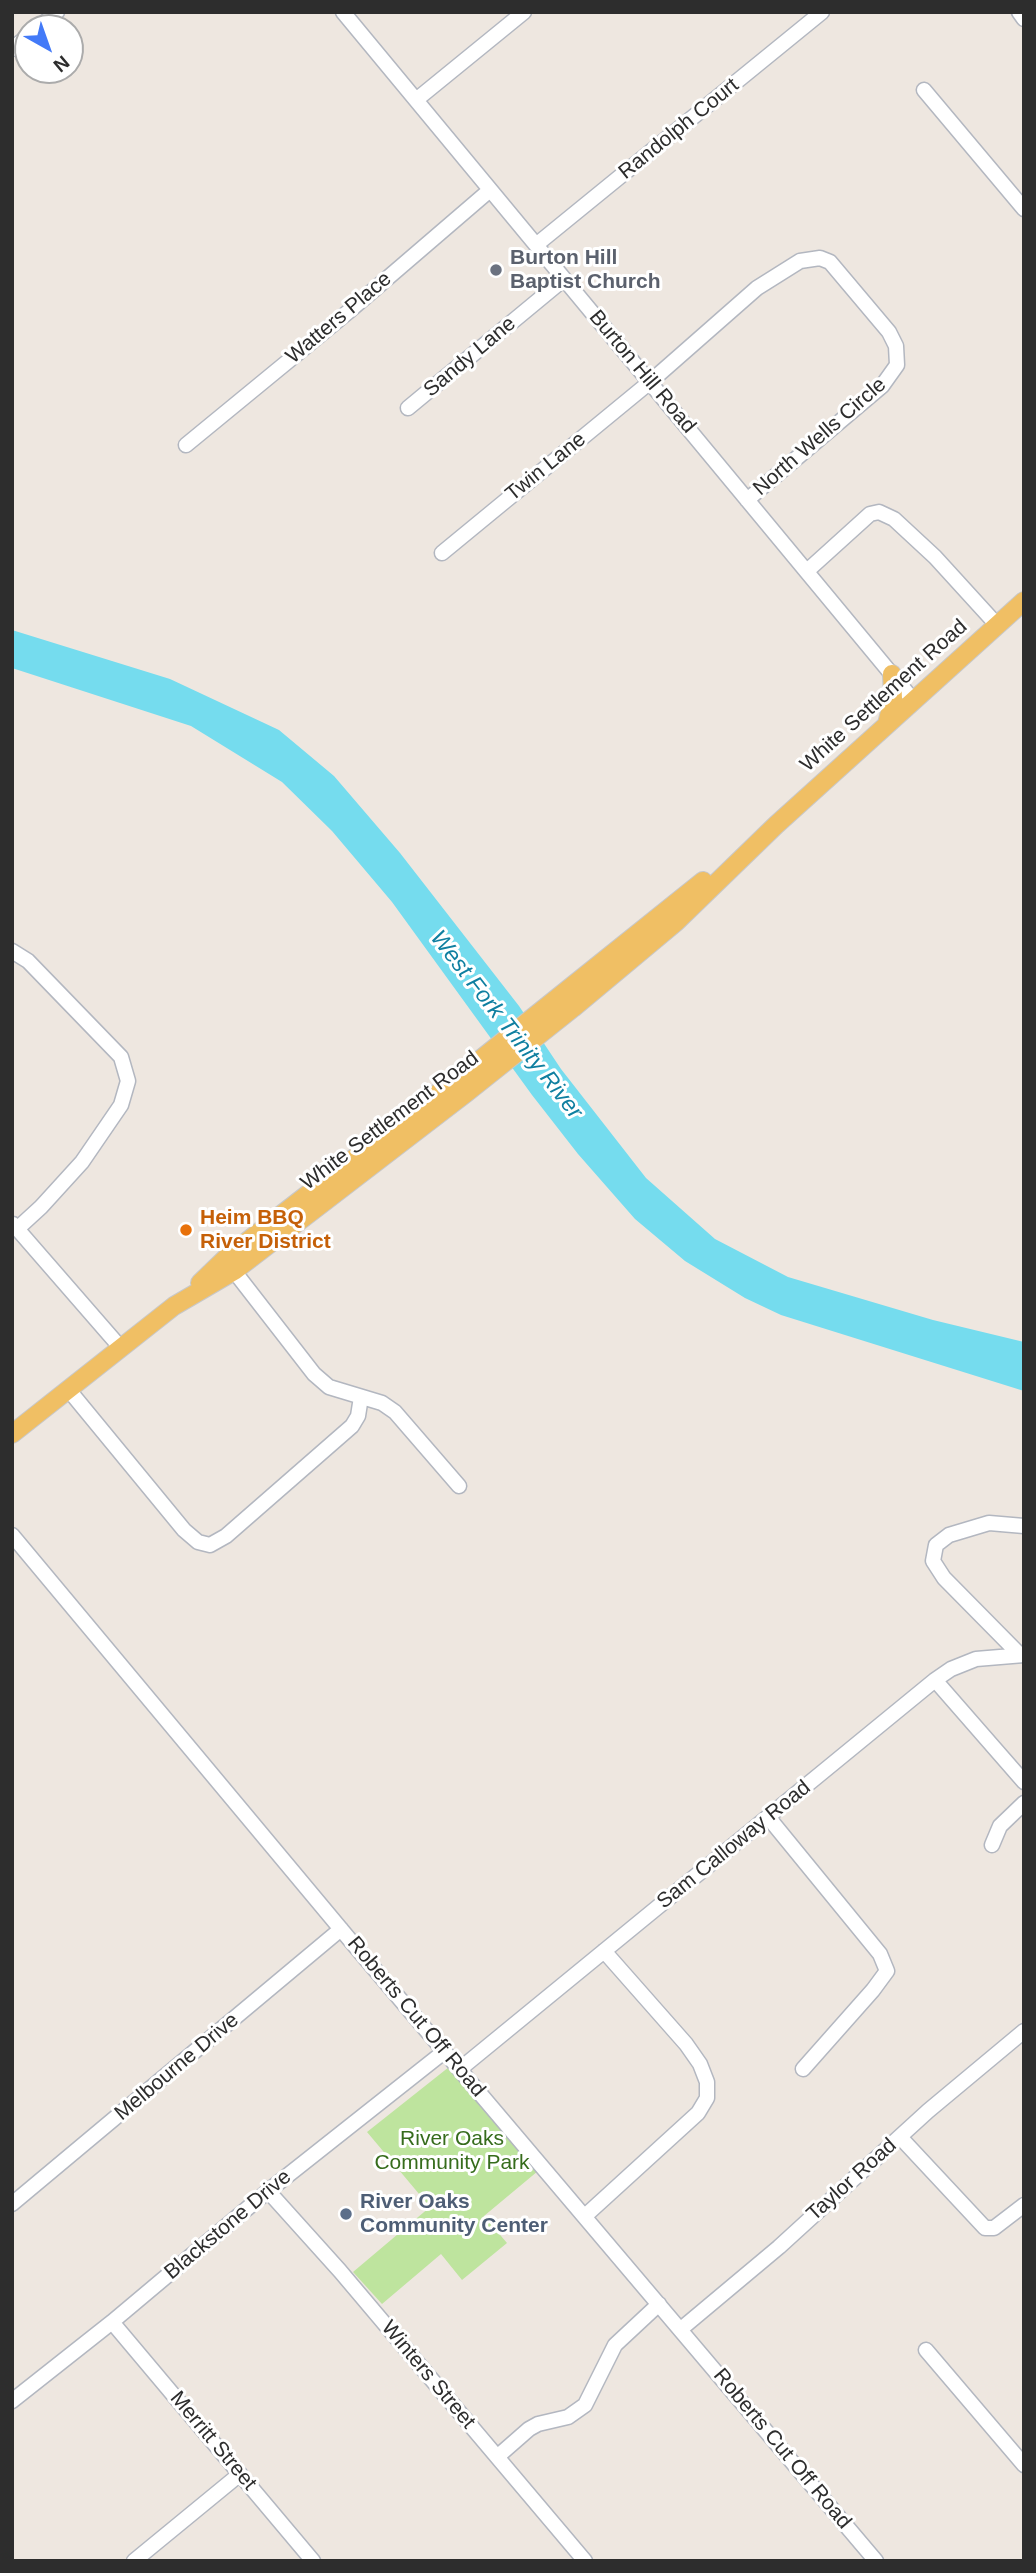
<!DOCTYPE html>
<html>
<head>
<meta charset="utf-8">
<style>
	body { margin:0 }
	#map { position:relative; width:1036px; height:2573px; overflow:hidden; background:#eee7e0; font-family:Helvetica,sans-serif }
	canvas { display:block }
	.frame { position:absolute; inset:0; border:14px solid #2d2d2d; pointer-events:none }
	.north { position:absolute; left:14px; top:14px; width:70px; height:70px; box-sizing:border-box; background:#fff; border:2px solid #ababab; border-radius:50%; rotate:140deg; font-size:19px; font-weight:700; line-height:28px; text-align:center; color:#2d2d2d }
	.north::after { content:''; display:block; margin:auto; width:24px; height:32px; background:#437af8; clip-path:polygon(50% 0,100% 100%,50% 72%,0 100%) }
</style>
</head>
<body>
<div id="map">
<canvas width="1036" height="2573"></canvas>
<div class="frame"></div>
<div class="north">N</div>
</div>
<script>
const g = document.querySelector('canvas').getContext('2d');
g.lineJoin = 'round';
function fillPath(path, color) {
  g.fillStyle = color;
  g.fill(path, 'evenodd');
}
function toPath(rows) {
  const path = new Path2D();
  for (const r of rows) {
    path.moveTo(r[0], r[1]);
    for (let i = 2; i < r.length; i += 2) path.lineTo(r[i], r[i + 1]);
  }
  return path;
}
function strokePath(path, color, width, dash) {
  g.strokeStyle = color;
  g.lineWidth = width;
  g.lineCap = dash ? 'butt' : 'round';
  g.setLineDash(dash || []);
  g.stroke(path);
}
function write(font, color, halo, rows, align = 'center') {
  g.font = font + ' Helvetica,sans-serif';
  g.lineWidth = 6;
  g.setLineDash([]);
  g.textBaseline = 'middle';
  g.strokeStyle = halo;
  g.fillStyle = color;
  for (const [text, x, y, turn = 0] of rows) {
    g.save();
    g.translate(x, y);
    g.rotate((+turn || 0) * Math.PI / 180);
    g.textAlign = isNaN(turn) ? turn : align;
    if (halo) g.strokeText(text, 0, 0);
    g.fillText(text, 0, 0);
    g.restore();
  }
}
fillPath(toPath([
	[449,2067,538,2171,484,2216,507,2243,462,2280,441,2254,382,2304,353,2272,430,2207,367,2132]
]), '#bee49e');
fillPath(toPath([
	[12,630,170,679,279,730,334,776,400,853,519,1006,561,1069,646,1178,715,1239,788,1277,933,1320,1024,1342,1024,1391,781,1315,745,1298,685,1261,635,1219,578,1154,532,1095,392,902,332,831,282,782,191,726,12,668]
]), '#75dcee');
const minor = toPath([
	[343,12,913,700],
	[1019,12,1024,19],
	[38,28,57,12],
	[12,49,28,36],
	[924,90,1024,209],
	[416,100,524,12],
	[536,245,822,12],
	[408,408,564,279],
	[186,445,348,312,490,190],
	[442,553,650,382,757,288,800,261,820,258,830,262,889,332,896,346,897,365,882,386,747,500],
	[807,571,870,514,879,512,894,519,935,557,997,625],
	[12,951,28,961,121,1057,128,1081,121,1105,82,1162,41,1207,17,1229],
	[13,1224,120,1347],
	[234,1271,314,1374,329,1387,382,1403,395,1412,459,1486],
	[68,1389,184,1530,198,1542,210,1545,226,1536,352,1426,358,1416,361,1397],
	[12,1535,355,1946,876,2561],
	[1020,1655,944,1578,933,1561,936,1545,949,1535,989,1523,1024,1526],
	[935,1680,1024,1782],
	[768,1817,880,1954,887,1971,873,1990,803,2069],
	[992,1845,1000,1826,1024,1803],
	[460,2069,935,1680,951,1669,976,1659,1024,1655],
	[900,2137,985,2228,994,2228,1024,2205],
	[268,2191,340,2271,585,2561],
	[12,2204,341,1929],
	[585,2216,698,2113,707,2098,707,2082,700,2064,686,2044,604,1951],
	[112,2322,313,2561],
	[681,2329,779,2247,928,2111,1024,2031],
	[926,2350,1024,2465],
	[12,2401,112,2322,268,2191,445,2051],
	[497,2457,529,2429,538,2424,568,2417,585,2405,615,2345,659,2304],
	[134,2561,240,2474]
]);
const major = toPath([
	[887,724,893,699,892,674],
	[200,1283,227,1257,456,1079,703,881],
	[12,1434,174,1306,234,1271,466,1093,573,1008,676,922,776,825,1024,601]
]);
strokePath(minor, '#b3b7c0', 17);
strokePath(major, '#c8c8c8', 20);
strokePath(minor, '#fff', 14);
strokePath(major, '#f0bf64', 18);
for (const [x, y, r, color] of [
	[496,270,7,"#6b7280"],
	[186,1230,7,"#e8710a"],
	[346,2214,7,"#5c6f8a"]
]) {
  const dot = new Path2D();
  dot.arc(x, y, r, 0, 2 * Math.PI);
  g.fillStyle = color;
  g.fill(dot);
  strokePath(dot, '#fff', 2.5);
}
write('21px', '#2d2d2d', '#fff', [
	["Randolph Court",679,129,-39],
	["Watters Place",339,318,-40],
	["Sandy Lane",470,357,-40],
	["Burton Hill Road",642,372,50],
	["North Wells Circle",820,437,-41],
	["Twin Lane",546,467,-39],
	["White Settlement Road",884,696,-42],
	["White Settlement Road",390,1121,-37],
	["Sam Calloway Road",734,1845,-39],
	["Roberts Cut Off Road",416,2017,50],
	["Melbourne Drive",177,2067,-40],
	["Taylor Road",852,2180,-42],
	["Blackstone Drive",228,2225,-40],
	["Winters Street",428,2375,50],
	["Merritt Street",213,2441,50],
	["Roberts Cut Off Road",782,2449,50]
]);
write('bold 21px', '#5b616d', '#fff', [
	["Burton Hill",510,258],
	["Baptist Church",510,282]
], 'left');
write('bold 21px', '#c56008', '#fff', [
	["Heim BBQ",200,1218],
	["River District",200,1242]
], 'left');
write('21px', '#366c1c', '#fff', [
	["River Oaks",452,2139],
	["Community Park",452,2163]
]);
write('bold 21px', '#4e5e75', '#fff', [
	["River Oaks",360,2202],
	["Community Center",360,2226]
], 'left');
write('italic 23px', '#0f7fa0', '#fff', [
	["West Fork Trinity River",506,1025,52]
]);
</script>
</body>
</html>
